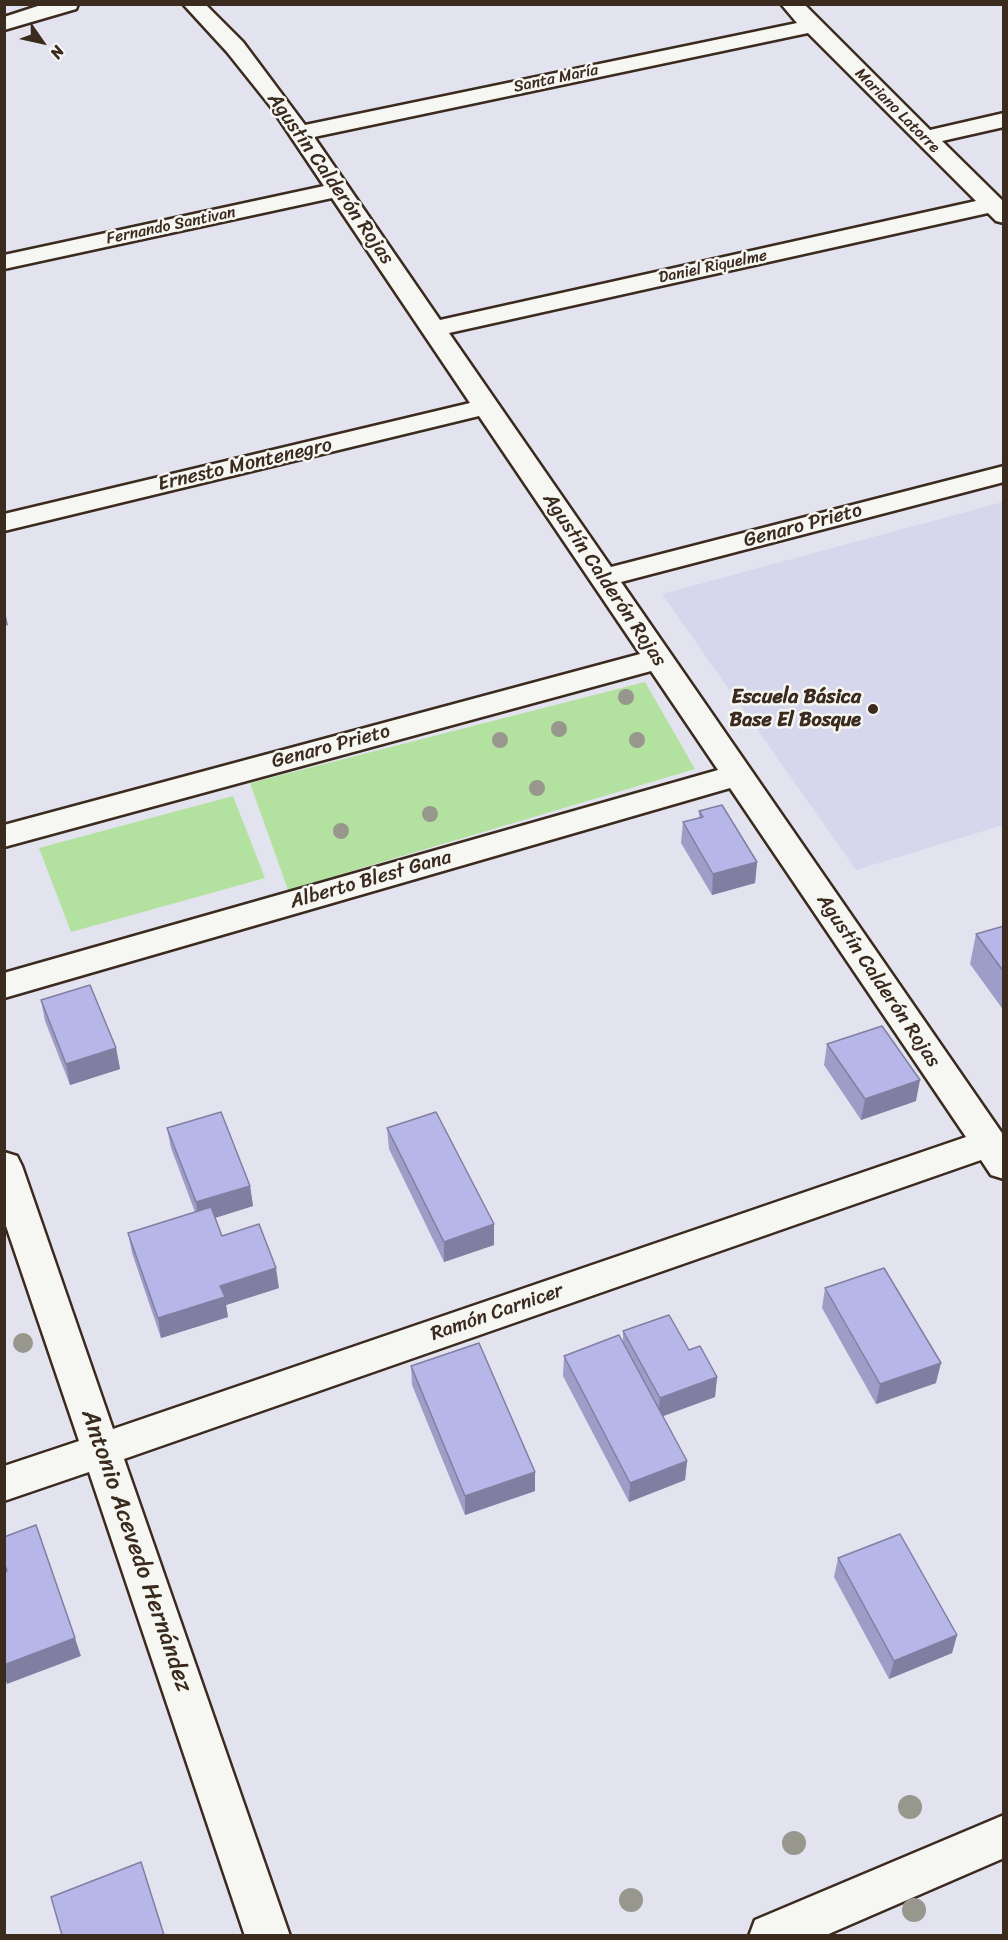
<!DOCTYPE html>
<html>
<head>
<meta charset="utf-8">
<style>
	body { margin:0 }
	#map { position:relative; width:1008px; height:1940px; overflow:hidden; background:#e3e3ef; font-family:Sriracha,sans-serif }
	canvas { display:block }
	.frame { position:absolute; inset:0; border:6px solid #3b2a1e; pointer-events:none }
	.north { position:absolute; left:12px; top:12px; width:60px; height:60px; -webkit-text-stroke:4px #f6f6f2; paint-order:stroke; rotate:124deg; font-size:16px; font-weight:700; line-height:24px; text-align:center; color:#3b2a1e }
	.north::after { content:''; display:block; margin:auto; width:21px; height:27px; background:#3b2a1e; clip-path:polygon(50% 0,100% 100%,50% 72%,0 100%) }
</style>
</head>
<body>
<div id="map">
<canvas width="1008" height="1940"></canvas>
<div class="frame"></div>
<div class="north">N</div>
</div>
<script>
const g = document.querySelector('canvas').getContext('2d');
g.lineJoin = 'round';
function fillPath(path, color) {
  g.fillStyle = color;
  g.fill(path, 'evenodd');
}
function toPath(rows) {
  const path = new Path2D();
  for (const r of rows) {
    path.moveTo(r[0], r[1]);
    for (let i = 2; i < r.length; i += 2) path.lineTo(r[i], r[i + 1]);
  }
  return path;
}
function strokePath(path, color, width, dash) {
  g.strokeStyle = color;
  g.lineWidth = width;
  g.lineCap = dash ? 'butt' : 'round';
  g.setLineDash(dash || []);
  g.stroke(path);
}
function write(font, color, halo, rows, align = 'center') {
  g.font = font + ' Sriracha,sans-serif';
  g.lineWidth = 5;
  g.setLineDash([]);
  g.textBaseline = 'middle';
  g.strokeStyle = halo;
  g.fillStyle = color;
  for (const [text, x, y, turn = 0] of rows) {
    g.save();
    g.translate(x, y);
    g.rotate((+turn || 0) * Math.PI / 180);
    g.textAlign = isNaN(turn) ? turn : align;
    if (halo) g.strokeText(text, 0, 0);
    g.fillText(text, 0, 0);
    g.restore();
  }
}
fillPath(toPath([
	[1003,502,1003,825,856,870,662,594]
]), '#d6d6ed');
fillPath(toPath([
	[645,682,695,769,288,890,250,783],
	[233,796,265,878,71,932,39,848]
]), '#b3e19f');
const street = toPath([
	[183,4,205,4,243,42,305,125,797,23,781,4,804,4,930,130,1004,113,1004,127,942,141,1004,202,1004,223,996,221,988,213,449,333,611,567,1004,466,1004,482,621,582,1004,1136,1004,1179,991,1175,981,1160,124,1459,290,1936,245,1936,89,1472,4,1501,4,1466,79,1441,4,1220,4,1152,17,1156,22,1166,113,1429,966,1137,730,788,4,998,4,973,718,770,651,671,4,847,4,825,640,654,479,416,4,531,4,514,470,403,332,198,4,269,4,255,324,186,271,107,227,52,183,4],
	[808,33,976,201,440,320,314,137,808,33],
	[1004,1815,1004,1858,824,1936,749,1936,755,1920,1004,1815]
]);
const secondary = toPath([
	[44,4,78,4,76,9,4,30,4,17,44,4]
]);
strokePath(street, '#3b2a1e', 5);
strokePath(secondary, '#3b2a1e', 5);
fillPath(street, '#f6f6f2');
fillPath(secondary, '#f6f6f2');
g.fillStyle = '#97978e';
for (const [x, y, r] of [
	[626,697,8],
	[559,729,8],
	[500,740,8],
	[637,740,8],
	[537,788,8],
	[430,814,8],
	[341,831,8],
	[23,1343,10],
	[910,1807,12],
	[794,1843,12],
	[631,1900,12],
	[914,1910,12]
]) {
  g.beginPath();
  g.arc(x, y, r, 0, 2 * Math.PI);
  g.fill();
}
fillPath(toPath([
	[699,811,757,862,755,883,712,895,681,843,683,822,699,818],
	[1004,926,1004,1011,970,964,976,934],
	[41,1000,116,1048,120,1069,70,1085,45,1021],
	[827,1044,916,1101,861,1120,824,1065],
	[167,1128,250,1186,253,1206,214,1218,222,1236,279,1288,226,1305,228,1317,161,1338,132,1253,128,1233,195,1212,171,1148],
	[387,1128,494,1245,444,1262,389,1149],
	[825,1288,936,1383,876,1404,822,1308],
	[623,1331,717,1377,715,1397,663,1416,687,1461,685,1480,629,1502,563,1376,564,1356,623,1341],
	[411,1366,535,1491,465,1515,412,1385],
	[838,1558,957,1635,952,1653,889,1679,834,1577]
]), '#9d9dc8');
fillPath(toPath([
	[4,607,8,625,4,626],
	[757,862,755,883,712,895,713,874],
	[116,1048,120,1069,70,1085,66,1064],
	[920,1080,916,1101,861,1120,865,1099],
	[250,1186,253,1206,199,1223,196,1202],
	[494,1224,494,1245,444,1262,444,1242],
	[276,1268,279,1288,226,1305,228,1317,161,1338,158,1318,220,1286],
	[941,1363,936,1383,876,1404,880,1384],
	[717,1377,715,1397,658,1418,660,1398],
	[687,1461,685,1480,629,1502,630,1483],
	[535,1472,535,1491,465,1515,465,1496],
	[957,1635,952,1653,889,1679,894,1661],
	[75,1638,81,1656,7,1684,4,1676,4,1665]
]), '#807fa2');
const building = toPath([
	[722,805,757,862,713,874,683,822,703,817,699,811,722,805],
	[1004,926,1004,972,976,934,1004,926],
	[90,985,116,1048,66,1064,41,1000,90,985],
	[882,1026,920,1080,865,1099,827,1044,882,1026],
	[221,1112,250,1186,196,1202,167,1128,221,1112],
	[436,1112,494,1224,444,1242,387,1128,436,1112],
	[211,1207,222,1236,259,1224,276,1268,220,1286,225,1297,158,1318,128,1233,211,1207],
	[884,1268,941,1363,880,1384,825,1288,884,1268],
	[669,1315,689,1350,700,1346,717,1377,660,1398,623,1331,669,1315],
	[619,1335,687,1461,630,1483,564,1356,619,1335],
	[479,1343,535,1472,465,1496,411,1366,479,1343],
	[36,1525,75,1638,4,1665,4,1573,7,1571,4,1562,4,1537,36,1525],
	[900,1534,957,1635,894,1661,838,1558,900,1534],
	[141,1862,164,1935,62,1935,51,1897,141,1862]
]);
fillPath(building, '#b7b6e8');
strokePath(building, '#807fa2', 1.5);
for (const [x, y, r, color] of [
	[873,709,6,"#3b2a1e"]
]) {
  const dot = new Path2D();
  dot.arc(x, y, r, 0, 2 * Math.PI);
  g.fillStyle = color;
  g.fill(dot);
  strokePath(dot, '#f6f6f2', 2);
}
write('16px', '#3b2a1e', '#f6f6f2', [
	["Santa María",556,79,-12],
	["Mariano Latorre",897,111,45],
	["Fernando Santivan",171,226,-12],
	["Daniel Riquelme",713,267,-12]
]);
write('20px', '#3b2a1e', '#f6f6f2', [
	["Agustín Calderón Rojas",330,179,55],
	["Ernesto Montenegro",245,465,-13],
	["Genaro Prieto",803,526,-15],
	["Agustín Calderón Rojas",604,580,56],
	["Genaro Prieto",331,747,-15],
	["Alberto Blest Gana",371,880,-16],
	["Agustín Calderón Rojas",878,981,56],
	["Ramón Carnicer",497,1313,-19]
]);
write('bold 20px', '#3b2a1e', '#f6f6f2', [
	["Escuela Básica",861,698],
	["Base El Bosque",861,721]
], 'right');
write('24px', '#3b2a1e', '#f6f6f2', [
	["Antonio Acevedo Hernández",136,1551,71]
]);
</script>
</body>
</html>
